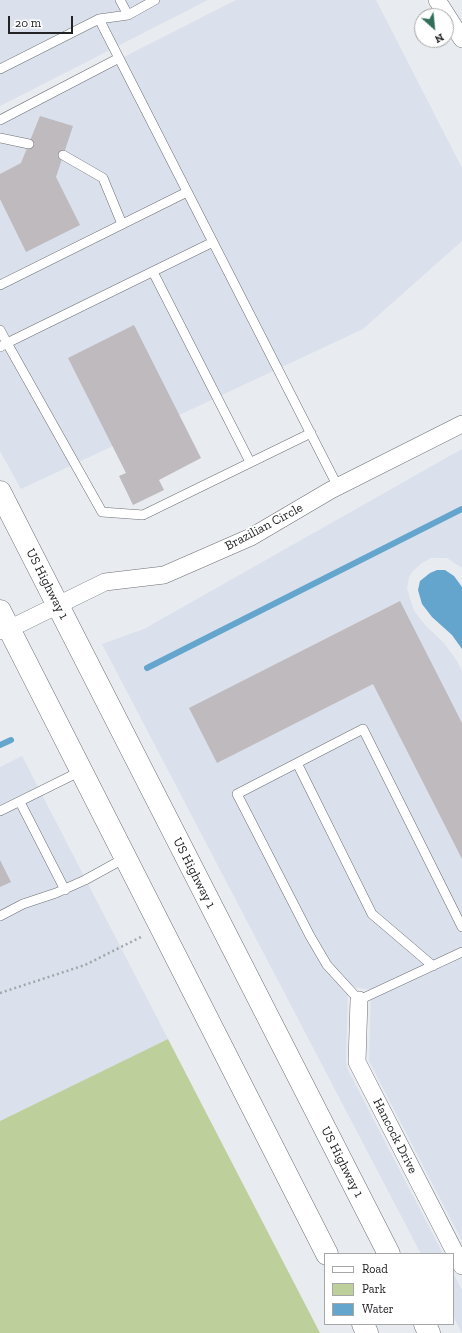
<!DOCTYPE html>
<html>
<head>
<meta charset="utf-8">
<style>
	body { margin:0 }
	#map { position:relative; width:462px; height:1333px; overflow:hidden; background:#e8ebf0; font-family:"Zilla Slab",serif }
	canvas { display:block }
	.legend { position:absolute; left:324px; top:1253px; width:130px; height:72px; box-sizing:border-box; background:#fff; border:1px solid #a7a7a8; margin:0; padding:5px 7px; list-style:none; font-size:12px; color:#222325 }
	.legend li { display:flex; align-items:center; gap:8px; height:20px }
	.legend b { width:20px; border:1px solid #a7a7a8 }
	.north { position:absolute; left:414px; top:8px; width:40px; height:40px; box-sizing:border-box; background:#fff; border:1px solid #a7a7a8; border-radius:50%; rotate:153deg; font-size:11px; font-weight:700; line-height:16px; text-align:center; color:#222325 }
	.north::after { content:''; display:block; margin:auto; width:14px; height:18px; background:#316e59; clip-path:polygon(50% 0,100% 100%,50% 72%,0 100%) }
	.scale { position:absolute; left:8px; top:16px; width:65px; height:18px; box-sizing:border-box; border:2px solid #222325; border-top:0; padding-left:5px; font-size:12px; line-height:14px; white-space:nowrap; color:#222325; -webkit-text-stroke:3px #fff; paint-order:stroke }
</style>
</head>
<body>
<div id="map">
<canvas width="462" height="1333"></canvas>
<ul class="legend">
<li><b style="height:5px;background:#fff"></b>Road</li>
<li><b style="height:11px;background:#bdd09c"></b>Park</li>
<li><b style="height:11px;background:#63a5cc"></b>Water</li>
</ul>
<div class="north">N</div>
<div class="scale">20 m</div>
</div>
<script>
const g = document.querySelector('canvas').getContext('2d');
g.lineJoin = 'round';
function fillPath(path, color) {
  g.fillStyle = color;
  g.fill(path, 'evenodd');
}
function toPath(rows) {
  const path = new Path2D();
  for (const r of rows) {
    path.moveTo(r[0], r[1]);
    for (let i = 2; i < r.length; i += 2) path.lineTo(r[i], r[i + 1]);
  }
  return path;
}
function strokePath(path, color, width, dash) {
  g.strokeStyle = color;
  g.lineWidth = width;
  g.lineCap = dash ? 'butt' : 'round';
  g.setLineDash(dash || []);
  g.stroke(path);
}
function write(font, color, halo, rows, align = 'center') {
  g.font = font + ' "Zilla Slab",serif';
  g.lineWidth = 3.5;
  g.setLineDash([]);
  g.textBaseline = 'middle';
  g.strokeStyle = halo;
  g.fillStyle = color;
  for (const [text, x, y, turn = 0] of rows) {
    g.save();
    g.translate(x, y);
    g.rotate((+turn || 0) * Math.PI / 180);
    g.textAlign = isNaN(turn) ? turn : align;
    if (halo) g.strokeText(text, 0, 0);
    g.fillText(text, 0, 0);
    g.restore();
  }
}
fillPath(toPath([
	[0,0,208,0,0,106],
	[236,0,376,0,462,168,462,241,363,329,21,489,0,451,0,120],
	[462,449,462,568,447,558,431,558,422,563,413,571,409,577,407,589,414,611,426,626,444,643,457,661,462,671,462,1241,369,1061,371,990,348,986,346,1061,347,1068,443,1254,421,1254,102,644,144,629],
	[22,756,168,1039,0,1121,0,767],
	[453,1273,462,1290,462,1333,453,1316]
]), '#dae0ec');
fillPath(toPath([
	[168,1039,320,1333,0,1333,0,1121]
]), '#bdd09c');
fillPath(toPath([
	[437,570,445,570,454,576,462,587,462,649,452,635,432,617,422,604,418,590,420,581,430,573]
]), '#63a5cc');
strokePath(toPath([
	[147,668,462,509],
	[0,745,11,740]
]), '#63a5cc', 6);
fillPath(toPath([
	[40,116,73,126,56,177,80,225,26,252,0,199,0,174,21,163],
	[134,325,201,458,159,480,164,490,133,505,119,476,126,473,68,358],
	[400,601,462,723,462,859,373,684,217,763,189,708],
	[0,860,11,882,0,887]
]), '#bfbabd');
const lane = toPath([
	[120,0,128,15,99,19,338,487],
	[128,15,155,0],
	[0,69,99,19],
	[0,120,119,58],
	[0,138,29,144],
	[63,155,103,178,122,224],
	[213,242,7,343,102,512,143,515,311,433],
	[153,272,250,462],
	[0,285,187,192],
	[0,330,7,343,0,347],
	[297,763,372,914,433,966],
	[20,802,65,890],
	[0,811,81,771],
	[0,916,23,904,56,893,85,880,125,858],
	[462,927,363,729,237,794,310,936,327,965,359,1000,462,952]
]);
const street = toPath([
	[437,0,462,39],
	[0,631,9,629,105,582,164,575,251,537,331,490,462,424],
	[359,1000,357,1062,462,1266]
]);
const primary = toPath([
	[0,492,389,1254],
	[0,611,327,1254],
	[363,1324,367,1333],
	[425,1324,429,1333]
]);
strokePath(lane, '#6c6f73', 10);
strokePath(street, '#6c6f73', 18);
strokePath(primary, '#6c6f73', 23);
strokePath(toPath([
	[0,993,85,965,141,937]
]), '#a3a6aa', 2.5, [2, 3]);
strokePath(lane, '#fff', 9);
strokePath(street, '#fff', 17);
strokePath(primary, '#fff', 22);
write('13px', '#222325', '#fff', [
	["Brazilian Circle",264,527,-28],
	["US Highway 1",47,584,63],
	["US Highway 1",194,873,63],
	["Hancock Drive",395,1136,63],
	["US Highway 1",342,1162,63]
]);
</script>
</body>
</html>
